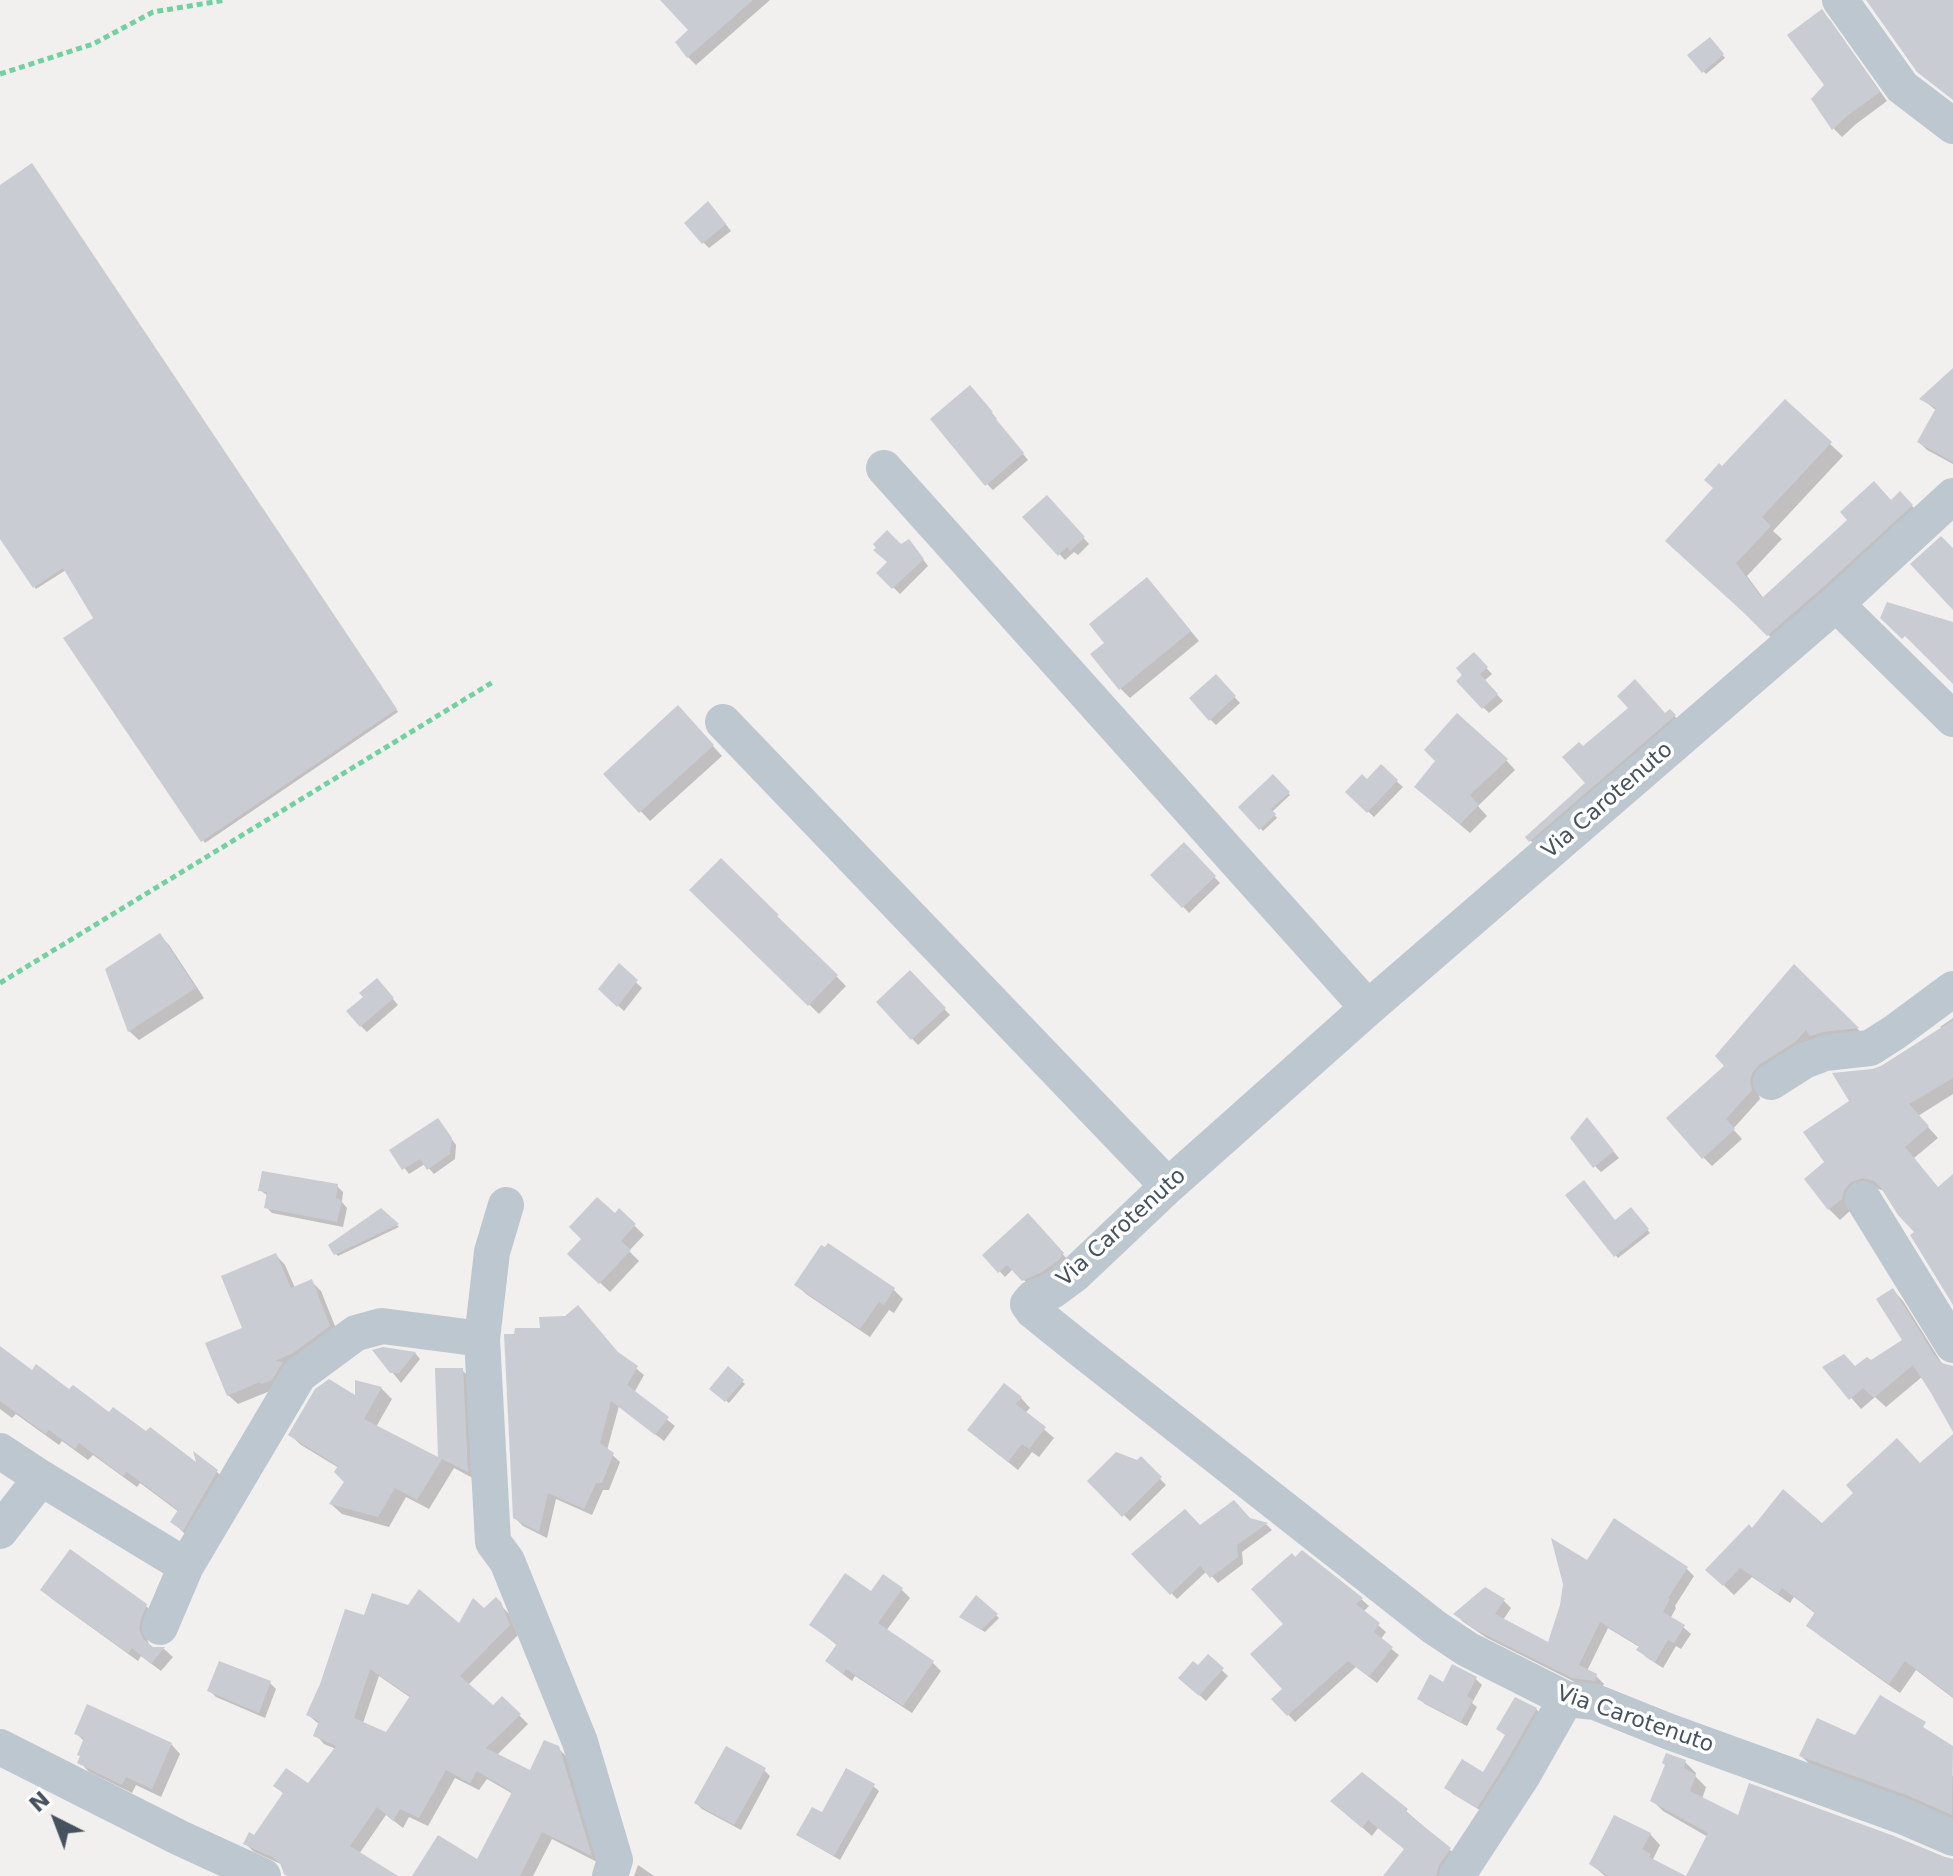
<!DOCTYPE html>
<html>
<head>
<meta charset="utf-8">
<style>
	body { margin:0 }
	#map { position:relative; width:1953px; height:1876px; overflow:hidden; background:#f2efef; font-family:"DejaVu Sans",sans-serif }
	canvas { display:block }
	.north { position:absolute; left:16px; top:1780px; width:80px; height:80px; -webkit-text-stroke:6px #fff; paint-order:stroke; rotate:318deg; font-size:22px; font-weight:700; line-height:32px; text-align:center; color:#46535e }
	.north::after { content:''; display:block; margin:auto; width:28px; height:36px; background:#46535e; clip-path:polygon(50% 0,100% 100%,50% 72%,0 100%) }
</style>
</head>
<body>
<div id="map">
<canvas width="1953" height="1876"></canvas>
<div class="north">N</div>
</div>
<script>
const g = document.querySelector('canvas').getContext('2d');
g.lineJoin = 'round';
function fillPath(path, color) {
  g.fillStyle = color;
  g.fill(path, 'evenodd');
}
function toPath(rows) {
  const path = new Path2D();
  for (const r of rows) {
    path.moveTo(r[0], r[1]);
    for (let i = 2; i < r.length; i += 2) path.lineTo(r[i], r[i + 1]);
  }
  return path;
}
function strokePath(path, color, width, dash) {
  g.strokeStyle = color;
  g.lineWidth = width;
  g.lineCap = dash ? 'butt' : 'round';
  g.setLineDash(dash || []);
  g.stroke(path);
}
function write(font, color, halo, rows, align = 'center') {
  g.font = font + ' "DejaVu Sans",sans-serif';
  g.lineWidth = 7;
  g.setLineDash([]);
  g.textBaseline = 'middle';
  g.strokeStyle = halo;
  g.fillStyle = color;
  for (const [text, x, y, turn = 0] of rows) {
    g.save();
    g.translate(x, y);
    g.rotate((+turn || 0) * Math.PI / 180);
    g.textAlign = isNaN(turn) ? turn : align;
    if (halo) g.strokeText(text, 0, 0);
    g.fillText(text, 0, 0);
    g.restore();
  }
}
fillPath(toPath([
	[663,0,770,0,696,65,688,57,691,30],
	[1821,12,1830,20,1887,101,1856,124,1842,137,1834,129,1813,99,1827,85],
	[1710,39,1725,58,1706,74,1690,56],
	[34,168,398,712,205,843,66,639,96,618,66,570,36,589,0,536,0,187],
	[714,209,731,231,709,248,703,242],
	[1953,371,1953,464,1927,450,1919,442,1937,411,1922,399],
	[975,393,997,419,995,420,1028,460,993,490,987,484],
	[1785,402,1843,456,1773,531,1782,539,1747,576,1764,599,1900,494,1924,518,1780,647,1755,621,1680,553,1715,489,1722,468],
	[1047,498,1089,544,1078,555,1074,552,1065,560,1025,517],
	[901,546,915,548,928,566,900,594,879,573],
	[1156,589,1199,641,1130,698,1120,688,1107,643],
	[1474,655,1492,674,1484,681,1503,701,1489,713,1458,682],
	[1216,677,1240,703,1216,725,1210,719],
	[1670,711,1683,725,1539,849,1528,838,1588,783,1583,749],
	[687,717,722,756,650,821,606,774],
	[1506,760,1515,770,1478,806,1487,816,1470,833,1426,796],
	[1381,767,1403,787,1374,817,1348,792,1367,782],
	[1273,777,1290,795,1272,812,1277,818,1263,831,1241,807],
	[1184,845,1220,883,1189,913,1153,875],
	[721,861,846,986,819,1014,692,890],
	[160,936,169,945,204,998,139,1040,129,1031],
	[619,966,642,988,624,1011,600,989],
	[1794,967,1865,1036,1758,1092,1760,1099,1733,1129,1742,1139,1712,1166,1703,1157,1727,1066],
	[910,972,950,1015,918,1045,878,1002],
	[383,987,398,1005,367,1032,361,1026],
	[1953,1018,1953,1094,1918,1116,1938,1138,1914,1158,1939,1189,1953,1177,1953,1301,1917,1233,1885,1191,1875,1188,1840,1220,1829,1209,1827,1163,1852,1102,1882,1067,1942,1029,1940,1027],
	[438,1120,456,1145,455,1159,434,1174,425,1164,409,1174,392,1151],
	[1592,1126,1619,1158,1601,1172,1595,1166],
	[337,1186,343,1192,342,1202,347,1208,343,1227,272,1213,266,1207,268,1196,260,1190],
	[1568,1195,1615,1222,1631,1210,1650,1233,1618,1258],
	[381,1210,399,1227,338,1256,336,1254],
	[619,1211,644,1235,629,1251,639,1261,610,1292,570,1254],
	[1028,1216,1068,1260,1029,1285,1013,1269,1005,1277,985,1255],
	[825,1250,894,1290,903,1299,894,1313,889,1310,870,1337,806,1294,797,1285],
	[276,1255,285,1265,295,1288,311,1281,321,1291,339,1336,270,1391,238,1404,228,1395,245,1330],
	[1893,1290,1903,1301,1943,1365,1953,1428,1923,1376,1886,1407,1875,1397,1861,1409,1825,1368,1856,1369,1871,1362,1904,1340],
	[0,1349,32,1373,69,1392,200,1467,217,1472,230,1484,185,1534,172,1521,179,1512,140,1483,137,1487,93,1455,88,1460,62,1441,59,1445,16,1414,12,1418,0,1409],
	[376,1352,415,1353,420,1359,401,1383],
	[620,1355,644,1375,634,1393,675,1426,664,1441,619,1406,607,1450,620,1462,609,1490,603,1490,592,1515,556,1499,547,1538,523,1526,515,1518],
	[728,1369,745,1384,729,1403,711,1388],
	[462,1370,473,1381,478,1481,454,1468,429,1509,406,1497,389,1527,342,1514,331,1504,346,1482,339,1468,301,1445,290,1435,357,1399,357,1382,381,1388,392,1399,376,1427,440,1460],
	[1021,1398,1030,1408,1025,1413,1054,1438,1039,1457,1032,1452,1018,1470,979,1439],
	[1953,1437,1953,1698,1916,1670,1900,1693,1820,1636,1809,1625,1816,1614,1794,1597,1790,1603,1752,1577,1734,1595,1708,1570,1752,1531,1823,1525,1920,1465],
	[1141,1459,1166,1485,1130,1521,1089,1481],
	[1250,1521,1267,1525,1272,1530,1242,1552,1243,1564,1218,1583,1207,1571,1177,1599,1133,1554,1200,1528],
	[1614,1521,1687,1569,1694,1576,1675,1606,1676,1608,1670,1619,1683,1627,1691,1634,1681,1649,1676,1646,1663,1668,1646,1657,1639,1650,1641,1648,1608,1628,1587,1671,1596,1676,1604,1684,1602,1687,1581,1685,1487,1638,1462,1621,1456,1614,1503,1600,1511,1608,1503,1620,1549,1645,1587,1562],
	[901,1589,910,1598,886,1631,932,1662,941,1671,912,1713,855,1676,852,1681,836,1669,827,1661,838,1646,812,1625,872,1593],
	[43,1590,146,1606,155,1615,147,1639,150,1647,164,1649,173,1657,161,1671,141,1656,138,1661,52,1599],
	[977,1598,999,1618,985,1632,964,1619],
	[1361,1599,1369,1606,1363,1612,1386,1632,1380,1640,1399,1655,1377,1683,1356,1667,1295,1722,1274,1699,1285,1689,1253,1654],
	[496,1600,509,1614,518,1635,468,1685,493,1707,502,1698,528,1724,497,1755,531,1772,558,1748,567,1757,599,1863,552,1839,533,1876,415,1876,478,1862,513,1794,487,1779,479,1790,455,1778,428,1826,409,1817,403,1828,386,1815,359,1854,394,1876,289,1876,283,1865,254,1852,245,1843,254,1838,284,1794,276,1786,308,1786,336,1749,324,1744,316,1735,320,1725,308,1715,366,1618,459,1626,484,1611],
	[379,1676,411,1698,387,1735,363,1723],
	[1208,1657,1228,1676,1206,1701,1187,1684],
	[1476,1679,1482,1685,1472,1703,1477,1707,1467,1726,1425,1704,1419,1698,1444,1684],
	[270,1683,276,1689,265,1718,216,1697,210,1691],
	[1536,1709,1542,1715,1483,1812,1453,1794,1447,1788,1484,1775,1507,1736,1498,1729],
	[76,1733,171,1744,180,1754,161,1797,136,1785,132,1793,89,1772,80,1762,85,1742],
	[1856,1738,1907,1743,1953,1776,1953,1820,1812,1766,1801,1756],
	[1685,1762,1696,1773,1695,1776,1706,1787,1702,1799,1740,1818,1953,1861,1953,1876,1737,1876,1708,1837,1663,1811,1653,1801],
	[764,1770,770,1776,741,1830,702,1809,696,1803],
	[873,1786,879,1791,840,1860,804,1839,799,1834,822,1815],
	[1342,1810,1406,1811,1459,1858,1448,1876,1385,1876,1406,1850,1378,1828,1372,1836],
	[1650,1834,1660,1845,1653,1859,1673,1876,1605,1876,1591,1864],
	[638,1865,654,1876,634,1876]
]), '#0003');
fillPath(toPath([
	[660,0,753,0,687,58,675,42,688,30],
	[1866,0,1953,0,1953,100,1917,72],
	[1822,9,1880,92,1847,116,1832,130,1811,99,1824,85,1787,35],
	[1710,37,1724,54,1702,73,1687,55],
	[32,163,397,709,201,842,63,638,93,618,63,568,33,588,0,539,0,185],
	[708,201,726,224,702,244,684,223],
	[1953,368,1953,462,1917,442,1936,408,1919,399],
	[970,385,993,412,991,413,1024,453,985,486,930,419],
	[1785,399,1832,442,1762,517,1771,526,1736,563,1762,598,1847,520,1840,512,1874,481,1891,500,1900,491,1913,505,1822,588,1767,636,1744,613,1665,541,1713,488,1704,480,1719,463,1722,466],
	[1047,495,1085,537,1070,551,1067,547,1058,556,1022,517],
	[887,530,901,544,909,539,924,559,892,589,876,573,887,562,873,550,876,548,873,544],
	[1941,536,1953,548,1953,610,1910,564],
	[1147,577,1191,631,1119,690,1090,654,1104,643,1089,624],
	[1887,602,1953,622,1953,684,1905,636,1902,639,1880,618],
	[1474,652,1488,667,1480,674,1498,694,1482,709,1456,681,1462,675,1456,668],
	[1216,674,1236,696,1209,721,1189,698],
	[1635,679,1665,713,1670,709,1676,715,1529,842,1525,837,1585,783,1562,757,1579,742,1583,746,1628,708,1617,696],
	[678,705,714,745,639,813,603,774],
	[1457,713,1508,759,1470,795,1479,805,1460,824,1414,787,1435,761,1424,750],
	[1381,764,1398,780,1367,813,1345,792,1362,774,1367,779],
	[1273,774,1290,792,1271,809,1276,814,1259,830,1238,807],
	[1184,842,1216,876,1182,908,1150,875],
	[721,858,779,915,777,916,838,975,808,1006,689,890],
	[160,933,196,988,128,1032,105,969],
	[619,963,638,980,617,1007,598,989],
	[1794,964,1859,1028,1823,1032,1810,1036,1806,1030,1795,1042,1760,1064,1752,1073,1750,1082,1752,1090,1726,1119,1735,1129,1702,1159,1666,1118,1724,1066,1715,1056],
	[910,970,946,1008,911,1040,876,1002],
	[377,978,394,998,360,1027,346,1011,363,997,359,993],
	[1953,1020,1953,1078,1909,1104,1929,1126,1905,1147,1938,1187,1953,1174,1953,1305,1910,1235,1914,1232,1898,1215,1881,1188,1874,1181,1863,1178,1851,1182,1844,1190,1842,1199,1828,1210,1804,1179,1824,1162,1803,1132,1849,1101,1832,1073,1872,1069,1881,1066],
	[1587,1117,1614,1151,1593,1168,1570,1138],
	[438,1118,452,1138,450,1154,427,1170,420,1159,402,1170,389,1150],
	[262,1171,338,1184,336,1198,342,1200,337,1222,264,1208,267,1192,258,1191],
	[1584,1180,1615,1220,1631,1207,1649,1229,1614,1257,1565,1195],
	[597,1197,615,1213,619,1208,636,1224,621,1241,631,1250,599,1284,567,1254,581,1239,569,1227],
	[381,1208,399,1224,334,1255,328,1245],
	[1028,1213,1064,1253,1059,1260,1042,1272,1022,1281,1007,1265,998,1273,982,1255],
	[828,1243,895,1288,884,1305,879,1302,860,1329,794,1285,821,1245,825,1247],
	[276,1253,291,1288,312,1279,330,1326,293,1353,275,1361,283,1362,272,1380,261,1384,260,1382,227,1396,205,1343,242,1328,221,1276],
	[1893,1288,1935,1356,1942,1363,1953,1366,1953,1432,1931,1393,1913,1365,1874,1398,1863,1388,1849,1400,1822,1367,1844,1354,1855,1366,1867,1357,1871,1360,1902,1340,1876,1299],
	[578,1305,618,1352,638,1366,627,1385,669,1417,655,1435,611,1401,600,1443,614,1453,602,1483,596,1483,584,1509,548,1493,539,1532,513,1518,504,1334,514,1334,515,1328,540,1328,539,1317,565,1316],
	[0,1346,32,1370,36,1364,69,1389,73,1385,109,1412,113,1407,146,1431,150,1427,196,1462,193,1451,218,1470,183,1531,170,1522,178,1510,127,1472,123,1476,79,1443,75,1449,49,1430,46,1434,0,1401],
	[383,1347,416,1352,399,1373,390,1373,372,1350],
	[728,1366,744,1380,725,1402,709,1389],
	[435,1368,463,1368,468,1472,442,1459,417,1500,395,1488,378,1517,329,1504,344,1482,334,1472,338,1466,288,1435,315,1389,329,1379,355,1395,355,1380,382,1387,364,1419,438,1457],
	[1004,1383,1022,1397,1016,1404,1046,1427,1029,1449,1022,1444,1008,1462,967,1430],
	[1953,1434,1953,1697,1905,1661,1889,1684,1806,1626,1815,1612,1782,1588,1778,1594,1740,1568,1723,1586,1705,1570,1749,1524,1752,1528,1783,1489,1822,1523,1853,1493,1846,1485,1897,1438,1920,1463],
	[1116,1452,1137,1460,1141,1456,1162,1477,1122,1517,1087,1481],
	[1234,1500,1250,1518,1268,1523,1237,1545,1238,1557,1210,1578,1200,1566,1170,1595,1131,1554,1185,1509,1200,1525],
	[1614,1518,1688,1567,1668,1598,1670,1599,1663,1612,1685,1625,1674,1643,1668,1640,1655,1662,1636,1650,1639,1646,1600,1622,1579,1665,1597,1674,1595,1681,1572,1678,1478,1631,1453,1614,1485,1587,1505,1599,1495,1614,1548,1642,1560,1605,1563,1584,1551,1538,1587,1560],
	[70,1549,147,1604,141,1619,139,1629,143,1639,153,1647,165,1647,151,1664,132,1648,128,1653,40,1590],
	[1302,1550,1363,1598,1356,1604,1380,1623,1374,1632,1393,1647,1369,1677,1348,1661,1287,1716,1271,1699,1282,1689,1250,1654,1283,1624,1251,1589,1292,1553,1295,1557],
	[845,1573,871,1591,883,1574,903,1588,878,1623,934,1661,903,1706,846,1669,843,1674,825,1661,837,1644,809,1625],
	[419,1589,459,1623,473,1598,484,1608,496,1597,501,1602,510,1625,460,1676,493,1705,502,1696,521,1714,486,1748,530,1770,544,1740,559,1746,592,1856,542,1832,520,1876,412,1876,438,1835,477,1859,512,1792,477,1771,470,1783,446,1770,419,1818,400,1809,393,1821,377,1807,350,1846,398,1876,287,1876,284,1874,280,1863,272,1857,243,1844,249,1832,254,1835,283,1793,273,1786,286,1768,308,1783,336,1746,313,1736,319,1721,306,1715,320,1684,345,1609,364,1615,372,1593,408,1605],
	[370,1669,410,1696,386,1732,354,1718],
	[976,1595,998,1614,981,1630,959,1617],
	[1208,1654,1224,1668,1199,1696,1178,1678,1193,1661,1198,1665],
	[219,1661,271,1681,259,1713,207,1691],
	[1452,1664,1477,1677,1467,1696,1473,1700,1461,1722,1417,1699,1430,1674,1443,1682],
	[1880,1695,1926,1722,1923,1727,1953,1746,1952,1815,1909,1796,1799,1756,1817,1718,1855,1735],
	[1515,1697,1537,1708,1505,1764,1477,1808,1444,1788,1462,1759,1483,1772,1505,1735,1496,1729],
	[87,1704,172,1743,152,1789,126,1777,122,1785,77,1763,80,1756,77,1755,84,1738,74,1734],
	[726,1746,766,1768,734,1825,694,1803],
	[1666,1753,1686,1760,1684,1768,1696,1775,1690,1791,1738,1815,1749,1783,1894,1836,1945,1857,1953,1859,1953,1876,1608,1876,1589,1864,1614,1815,1651,1833,1642,1849,1651,1854,1649,1857,1686,1876,1708,1833,1650,1801,1665,1765,1662,1763],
	[846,1768,875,1784,834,1856,796,1835,812,1807,822,1812],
	[1362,1772,1408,1809,1406,1812,1451,1848,1439,1865,1436,1876,1383,1876,1404,1849,1368,1820,1362,1828,1330,1801]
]), '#c9ccd2');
strokePath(toPath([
	[0,74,93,44,153,12,226,0],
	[0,983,493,682]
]), '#73d19f', 5, [6, 4]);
strokePath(toPath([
	[1840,0,1902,87,1953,126],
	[884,468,1368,1008],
	[1953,496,1836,604,1368,1008,1168,1186,1075,1274,1052,1291,1033,1298,1028,1304,1033,1311,1079,1348,1434,1627,1467,1649,1566,1699,1595,1702,1670,1732,1902,1816,1953,1838],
	[1836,604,1953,719],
	[723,722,1168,1186],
	[1771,1082,1804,1061,1825,1053,1870,1048,1895,1032,1953,989],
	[1863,1199,1953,1345],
	[506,1205,492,1252,482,1339,493,1542,507,1561,580,1742,615,1860,610,1876],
	[0,1451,41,1478,186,1566],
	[0,1531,41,1478],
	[160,1627,186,1566,299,1375,356,1333,382,1326,482,1339],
	[0,1747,180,1838,263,1876],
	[1457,1876,1523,1775,1566,1699]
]), '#bcc7cf', 36);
write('22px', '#46535e', '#fff', [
	["Via Carotenuto",1608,801,-41],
	["Via Carotenuto",1122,1228,-42],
	["Via Carotenuto",1635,1720,19]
]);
</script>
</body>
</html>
